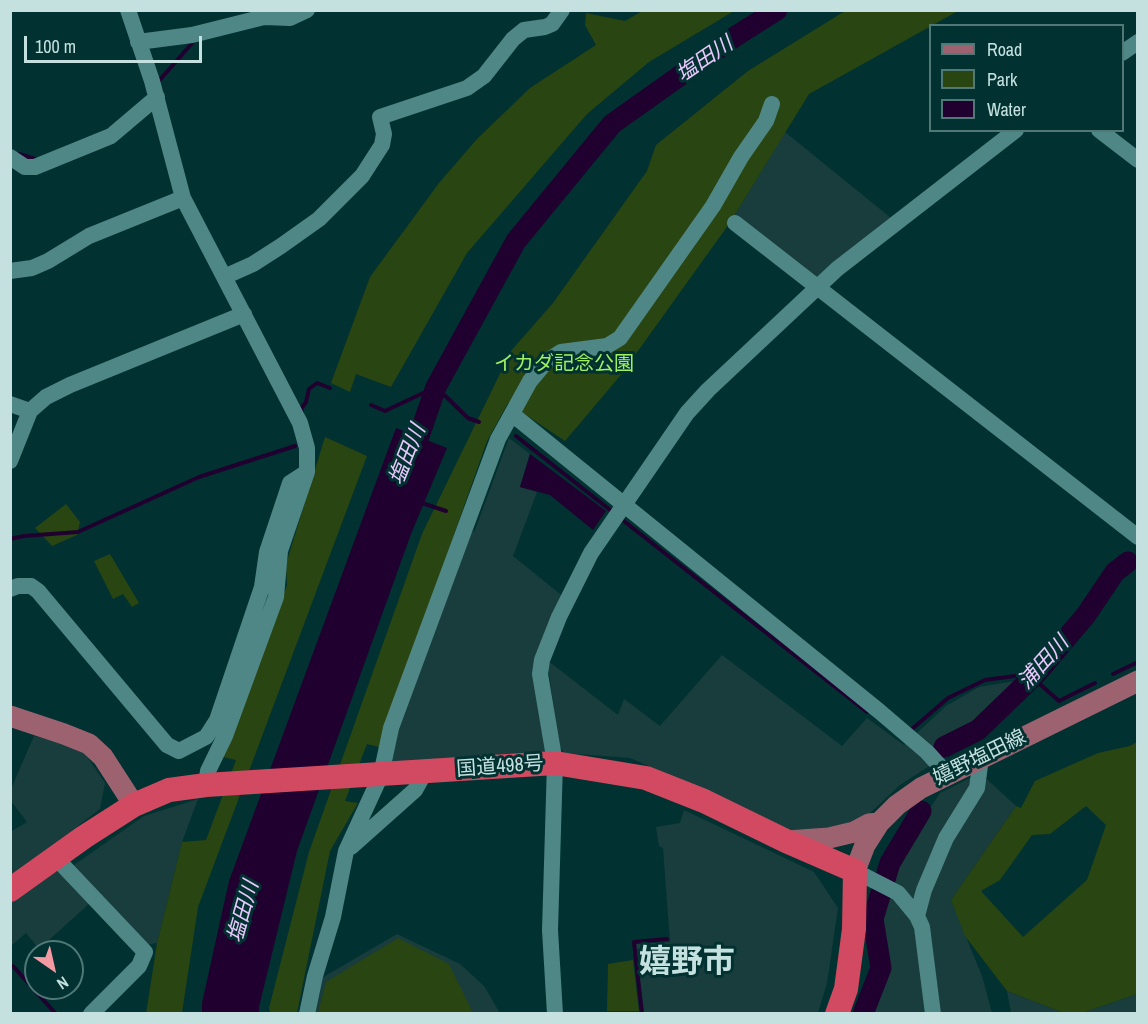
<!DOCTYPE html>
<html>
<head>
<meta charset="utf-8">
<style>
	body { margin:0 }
	#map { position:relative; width:1148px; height:1024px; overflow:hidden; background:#013231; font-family:"Archivo Narrow",sans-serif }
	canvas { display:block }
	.frame { position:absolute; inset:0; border:12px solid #c4e1e0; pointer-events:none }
	.legend { position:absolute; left:929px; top:24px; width:195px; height:108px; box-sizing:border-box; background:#013231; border:2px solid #4f7877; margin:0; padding:8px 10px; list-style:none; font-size:18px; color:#c4e1e0 }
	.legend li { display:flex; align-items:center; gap:12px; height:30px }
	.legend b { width:30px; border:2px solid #4f7877 }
	.north { position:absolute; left:24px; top:940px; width:60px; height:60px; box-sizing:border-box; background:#013231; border:2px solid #4f7877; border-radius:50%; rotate:146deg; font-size:16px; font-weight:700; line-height:24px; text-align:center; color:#c4e1e0 }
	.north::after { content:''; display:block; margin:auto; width:21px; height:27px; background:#f49aa3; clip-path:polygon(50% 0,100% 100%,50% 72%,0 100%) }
	.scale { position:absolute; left:24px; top:36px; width:178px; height:27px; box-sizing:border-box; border:3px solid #c4e1e0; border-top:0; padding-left:8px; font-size:18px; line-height:21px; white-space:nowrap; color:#c4e1e0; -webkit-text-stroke:4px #013231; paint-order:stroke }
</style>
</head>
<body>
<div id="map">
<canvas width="1148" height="1024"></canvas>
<div class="frame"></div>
<ul class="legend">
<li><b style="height:8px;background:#9d6270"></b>Road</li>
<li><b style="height:16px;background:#294512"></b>Park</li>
<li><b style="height:16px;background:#20002f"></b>Water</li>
</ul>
<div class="north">N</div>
<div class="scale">100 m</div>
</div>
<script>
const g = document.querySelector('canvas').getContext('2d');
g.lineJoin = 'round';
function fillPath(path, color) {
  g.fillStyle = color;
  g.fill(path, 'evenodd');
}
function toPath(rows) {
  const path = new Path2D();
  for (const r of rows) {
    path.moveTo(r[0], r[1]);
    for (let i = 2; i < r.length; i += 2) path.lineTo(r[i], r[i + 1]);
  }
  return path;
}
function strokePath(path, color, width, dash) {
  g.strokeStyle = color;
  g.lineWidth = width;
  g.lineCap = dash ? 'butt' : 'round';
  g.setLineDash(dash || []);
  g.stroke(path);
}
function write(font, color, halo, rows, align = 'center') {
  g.font = font + ' "Archivo Narrow","Noto Sans JP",sans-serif';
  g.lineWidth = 6;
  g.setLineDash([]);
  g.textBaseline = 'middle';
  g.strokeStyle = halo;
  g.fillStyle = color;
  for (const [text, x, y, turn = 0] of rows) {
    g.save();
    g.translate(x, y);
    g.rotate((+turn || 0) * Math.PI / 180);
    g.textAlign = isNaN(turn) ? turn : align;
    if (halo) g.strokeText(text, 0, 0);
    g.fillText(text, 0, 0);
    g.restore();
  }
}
fillPath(toPath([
	[785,132,891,218,815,279,734,216],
	[509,438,530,454,520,487,537,492,513,556,565,598,544,636,547,750,533,758,387,767,392,734,465,539,475,530],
	[722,655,842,746,867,718,904,745,946,706,979,687,1027,679,995,711,971,729,941,741,924,755,931,765,900,785,867,816,835,828,787,833,690,784,630,758,564,753,559,745,547,660,618,715,624,699,660,726],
	[34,736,65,743,84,752,105,783,100,809,11,877,10,832,27,822,11,801,11,789],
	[980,773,1016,806,951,900,982,976,992,1013,868,1014,885,968,878,921,895,861,940,793],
	[198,799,182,842,157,943,144,945,100,894,39,949,26,933,11,946,11,900,53,871,64,872,144,816],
	[684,810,814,872,838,908,827,983,818,1013,644,1013,635,944,670,942,663,848,659,846,656,827,680,823],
	[397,934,460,964,484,986,500,1013,313,1014,320,979],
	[1007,991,1064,1013,1011,1013],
	[1137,994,1137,1013,1082,1013]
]), '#183d3c');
fillPath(toPath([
	[644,10,734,11,649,62,587,114,467,253,391,387,356,374,350,392,331,383,370,277,439,183,477,139,530,88,596,45,585,25,586,13,625,21],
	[845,11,958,11,809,94,729,224,620,376,565,441,508,403,487,441,379,747,367,744,345,801,358,803,330,851,297,1013,270,1013,269,1008,309,852,422,534,511,351,553,303,647,171,656,145,748,71],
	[325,437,367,456,198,907,182,1013,146,1014,157,943,182,842,206,840,236,760,223,757,287,585,286,564],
	[66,504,80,522,77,535,52,546,35,528],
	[110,554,139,603,132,607,123,594,113,599,94,561],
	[1137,742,1137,994,1082,1013,1064,1013,1007,991,965,936,951,900,1016,806,1021,808,1035,781,1098,753,1130,746],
	[1086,806,1106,825,1087,880,1023,937,981,891,1000,880,1032,835,1050,834],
	[398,938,449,964,473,1013,318,1013,326,982],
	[633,960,639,1011,607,1011,608,964]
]), '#294512');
fillPath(toPath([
	[396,428,447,448,411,534,297,851,259,1007,259,1013,202,1014,202,1003,229,881],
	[530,454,606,511,593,530,550,495,520,487]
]), '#20002f');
strokePath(toPath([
	[158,82,194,41],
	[19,154,35,159],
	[371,405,385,411,436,387,468,418,479,422],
	[302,412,301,409,306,402,309,389,317,383,330,388],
	[516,436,614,513],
	[422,503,446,511],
	[620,518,867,712],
	[10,539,24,536,78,532,199,477,295,446],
	[1128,562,1138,556],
	[1113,674,1138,662],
	[1033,678,1059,701,1095,683],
	[911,730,948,698,985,680,1037,673],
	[13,966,56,1014],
	[642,1014,634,942,667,939]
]), '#20002f', 4);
strokePath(toPath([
	[407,463,419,436,436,387,516,241,612,124,736,36,777,10],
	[944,747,978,730,1037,673,1086,615,1115,572,1128,562],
	[863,1014,881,968,873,919,890,863,921,811]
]), '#20002f', 21);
strokePath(toPath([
	[128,10,152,81,183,198,300,423,307,448,307,472,280,551,276,597,225,736,208,771,206,785],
	[138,42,192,35,264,17,290,18,307,10],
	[1122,53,1138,42],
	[1099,130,1138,160],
	[10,157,25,167,35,167,111,136,157,97],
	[735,223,1138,537],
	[10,271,32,268,48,261,89,236,183,198],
	[224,277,253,264,281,246,319,219,362,176,382,145,384,134,380,117,467,88,484,76,513,39,524,30,545,27,552,24,562,10],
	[10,404,30,411],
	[512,414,879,711,927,752,947,774],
	[10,461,30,411,46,397,70,385,244,314],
	[10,589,18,586,31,586,38,591,167,745,179,751,206,737,217,720,262,587,267,552,290,483,307,472],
	[351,847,415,790,425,772],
	[55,857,145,952,139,966,91,1014],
	[855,871,898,893,917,916,922,927,933,1014],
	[917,916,924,890,946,838,977,788,981,758],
	[307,1014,315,976,333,917,346,851,381,775,391,728,498,439,530,381,546,362,561,352,607,346,620,338,713,206,741,157,766,121,772,104],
	[555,1014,550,930,555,763,540,674,542,660,559,617,591,553,687,413,708,390,837,269,1016,130]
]), '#4e8786', 16);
strokePath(toPath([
	[10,716,64,734,89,744,103,757,134,805],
	[787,841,829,838,854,832,869,824,879,823],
	[855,871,865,845,879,823,897,805,921,788,1138,681]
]), '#9d6270', 21);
strokePath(toPath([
	[10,890,84,837,134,805,169,790,206,785,555,763,646,778,704,801,786,841,855,871,854,929,846,989,837,1014]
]), '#d24a61', 24);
write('20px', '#9ff15f', '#013231', [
	["イカダ記念公園",564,365]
]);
write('20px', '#c4e1e0', '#013231', [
	["嬉野塩田線",980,758,-26],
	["国道498号",500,767,-4]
]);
write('italic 21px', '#ebc9fd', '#013231', [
	["塩田川",705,60,-34],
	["塩田川",408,455,-68],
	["浦田川",1044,663,-48],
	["塩田川",244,912,-74]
]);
write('bold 32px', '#c4e1e0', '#013231', [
	["嬉野市",687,963]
]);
</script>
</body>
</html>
